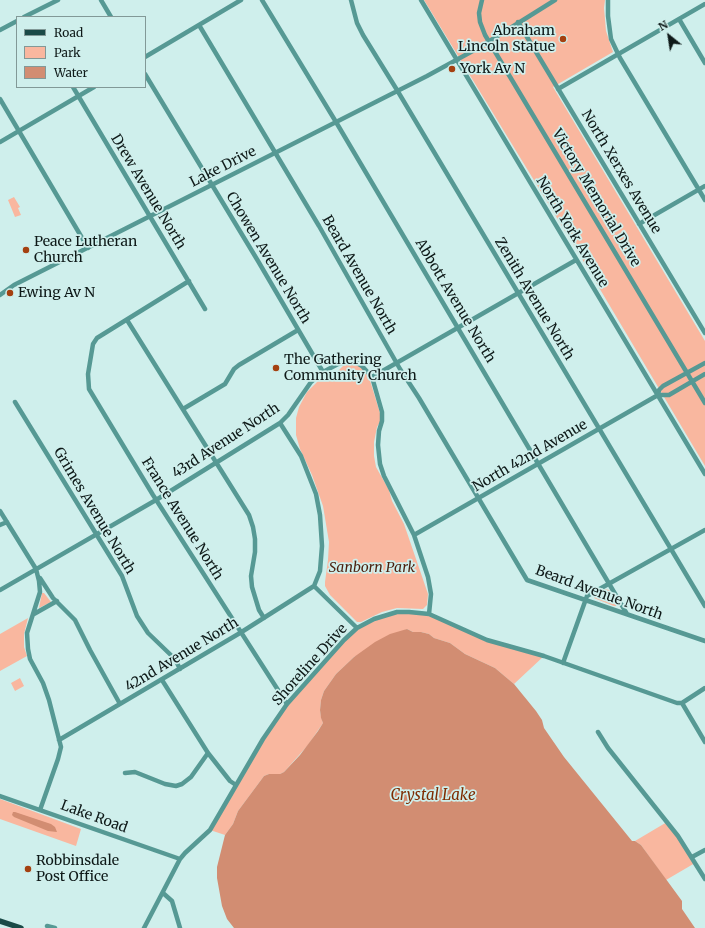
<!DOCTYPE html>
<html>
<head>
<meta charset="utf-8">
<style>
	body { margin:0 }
	#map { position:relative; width:705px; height:928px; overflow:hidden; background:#cfefec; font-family:Merriweather,serif }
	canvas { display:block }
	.legend { position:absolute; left:16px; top:16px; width:130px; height:72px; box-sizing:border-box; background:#cfefec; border:1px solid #829997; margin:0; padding:5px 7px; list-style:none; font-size:12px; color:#0e1918 }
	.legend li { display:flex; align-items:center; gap:8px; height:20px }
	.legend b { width:20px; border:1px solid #829997 }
	.north { position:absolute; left:649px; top:16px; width:40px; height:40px; -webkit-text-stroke:3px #cfefec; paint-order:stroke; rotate:330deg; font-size:11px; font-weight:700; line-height:16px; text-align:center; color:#0e1918 }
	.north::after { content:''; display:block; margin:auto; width:14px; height:18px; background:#0e1918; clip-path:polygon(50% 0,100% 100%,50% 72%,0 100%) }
</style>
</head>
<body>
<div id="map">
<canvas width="705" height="928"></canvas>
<ul class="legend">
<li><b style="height:5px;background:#1a4a47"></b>Road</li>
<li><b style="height:11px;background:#f9b79f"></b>Park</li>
<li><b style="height:11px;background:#d28d72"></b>Water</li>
</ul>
<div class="north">N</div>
</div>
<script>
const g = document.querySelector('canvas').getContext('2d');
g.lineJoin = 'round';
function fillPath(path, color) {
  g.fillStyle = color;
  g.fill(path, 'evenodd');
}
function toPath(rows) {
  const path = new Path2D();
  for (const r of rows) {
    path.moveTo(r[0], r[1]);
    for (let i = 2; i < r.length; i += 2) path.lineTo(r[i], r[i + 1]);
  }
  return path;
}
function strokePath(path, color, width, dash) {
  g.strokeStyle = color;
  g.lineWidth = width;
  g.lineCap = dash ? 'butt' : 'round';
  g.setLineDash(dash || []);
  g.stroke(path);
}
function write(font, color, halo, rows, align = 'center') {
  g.font = font + ' Merriweather,serif';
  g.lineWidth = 3.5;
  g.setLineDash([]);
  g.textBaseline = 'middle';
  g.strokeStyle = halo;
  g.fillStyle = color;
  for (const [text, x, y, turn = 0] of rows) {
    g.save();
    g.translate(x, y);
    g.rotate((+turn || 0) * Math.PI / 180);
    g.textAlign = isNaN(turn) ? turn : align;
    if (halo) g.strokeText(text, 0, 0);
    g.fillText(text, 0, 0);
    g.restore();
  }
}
fillPath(toPath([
	[424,0,605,0,604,8,606,31,613,52,553,87,705,341,705,466,582,259],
	[14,197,20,207,18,208,21,215,15,217,8,200],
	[356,363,368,374,380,413,381,420,377,427,374,442,374,456,376,467,389,490,392,501,404,524,428,594,427,605,423,609,397,608,382,612,361,622,357,622,330,595,325,586,325,582,328,560,329,542,323,506,312,475,300,449,296,435,296,418,299,407,307,392,320,379,337,372,345,364],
	[605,589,609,590,617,602,616,606,614,606,594,598,595,595],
	[42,593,44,593,51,602,39,608],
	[397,612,429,614,487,640,544,656,514,684,495,668,465,654,450,643,434,638,429,634,421,632,413,632,407,629,354,657,336,674,324,691,321,700,320,710,321,717,323,723,308,745,284,772,280,774,269,774,264,776,238,811,233,824,225,835,210,830,263,739,287,704,357,628],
	[28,618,24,634,24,647,27,656,0,671,0,634],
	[20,678,24,686,15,691,11,683],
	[0,799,81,829,76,846,0,819],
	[667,822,695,863,666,880,641,845,635,841]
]), '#f9b79f');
fillPath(toPath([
	[407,629,413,632,421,632,429,634,434,638,450,643,465,654,495,668,514,684,536,711,542,720,544,728,564,757,632,841,635,841,641,845,682,901,682,909,695,928,234,928,227,919,222,906,217,878,217,867,225,835,233,824,238,811,264,776,269,774,280,774,284,772,300,755,318,731,323,723,321,718,320,710,321,700,324,691,336,674,354,657,375,642,390,634],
	[13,812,15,812,51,824,55,827,57,832,48,831,14,817,12,815]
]), '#d28d72');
strokePath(toPath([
	[101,0,111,17],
	[262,0,336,122,627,614],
	[351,0,357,23,363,35,397,90,705,606],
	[421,0,705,474],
	[482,0,479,13,480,22,485,35,705,403],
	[608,0,608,16,611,39,620,58,705,200],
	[24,17,58,0],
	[679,19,705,63],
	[518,22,705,333],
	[199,25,319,226,400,369,419,398,527,580,705,641],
	[0,30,17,21],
	[145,57,241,0],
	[145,74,258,261,323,372],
	[73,87,205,309],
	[558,89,705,4],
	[0,99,88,248],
	[0,142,94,87],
	[639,224,705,186],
	[189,281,97,338,93,344,88,374,89,389,153,495,287,704],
	[0,295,14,285,427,76,480,47,555,0],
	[127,320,249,515,253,527,255,539,255,552,251,576,252,587,259,610,264,618],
	[372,377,382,412,382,421,379,431,378,445,380,464,384,476,414,535,428,577,431,594,429,614],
	[658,395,659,390,663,386,705,363],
	[15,402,122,576,137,616,148,633,175,659,180,669],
	[183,409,225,384,234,369,239,365,298,330],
	[280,423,301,456,316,494,320,515,322,546,320,571,314,586,357,628],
	[0,511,36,569,39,581,40,592,27,633,28,649,30,659,43,683,49,700,61,747,58,759,40,810],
	[0,525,7,522],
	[414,535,658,395,669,395,705,374],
	[40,578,53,598,75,620,90,650,120,704],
	[0,590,156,500,280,423,288,415,311,382,323,372,338,364,348,362,357,363,362,366,372,377,576,260],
	[34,614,57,601],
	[563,663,587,596,705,530],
	[162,680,208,753,230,781,236,785],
	[682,703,705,742],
	[682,703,705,688],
	[598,732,608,748,678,836,705,879],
	[59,740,240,633,314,586],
	[125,773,135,772,165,784,176,786,182,784,191,777,208,753],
	[0,796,180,859],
	[692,857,705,850],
	[163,893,172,901,180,928],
	[47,926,55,928],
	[144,928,180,859,185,853,210,830,263,739,287,704,344,640,357,628,374,619,397,612,409,612,429,614,487,640,544,656,677,703,682,703]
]), '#569994', 4.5);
strokePath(toPath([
	[0,921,21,928]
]), '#1a4a47', 5.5);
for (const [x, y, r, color] of [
	[563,39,4,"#a44010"],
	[452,69,4,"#a44010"],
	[26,250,4,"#a44010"],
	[10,293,4,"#a44010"],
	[276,368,4,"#a44010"],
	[28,869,4,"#a44010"]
]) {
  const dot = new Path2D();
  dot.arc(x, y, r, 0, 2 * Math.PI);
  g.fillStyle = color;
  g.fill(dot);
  strokePath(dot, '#cfefec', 1.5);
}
write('14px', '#0e1918', '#cfefec', [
	["Abraham",555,31,"right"],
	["Lincoln Statue",555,47,"right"],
	["York Av N",460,69],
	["Peace Lutheran",34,242],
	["Church",34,258],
	["Ewing Av N",18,293],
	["The Gathering",284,360],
	["Community Church",284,376],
	["Robbinsdale",36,861],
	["Post Office",36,877]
], 'left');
write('14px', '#0e1918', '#cfefec', [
	["Lake Drive",223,167,-27],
	["North Xerxes Avenue",621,172,59],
	["Drew Avenue North",148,192,59],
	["Victory Memorial Drive",596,198,59],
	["North York Avenue",572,232,59],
	["Chowen Avenue North",268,258,59],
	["Beard Avenue North",359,275,60],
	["Zenith Avenue North",534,299,59],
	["Abbott Avenue North",455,301,59],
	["43rd Avenue North",226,441,-33],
	["North 42nd Avenue",530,456,-30],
	["Grimes Avenue North",94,511,59],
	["France Avenue North",182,519,58],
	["Beard Avenue North",599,593,20],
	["42nd Avenue North",182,655,-31],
	["Shoreline Drive",310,665,-48],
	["Lake Road",94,817,20]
]);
write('italic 14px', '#4c1f0d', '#cfefec', [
	["Sanborn Park",372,568]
]);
write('italic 15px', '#7e2c02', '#cfefec', [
	["Crystal Lake",433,796]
]);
</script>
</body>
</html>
